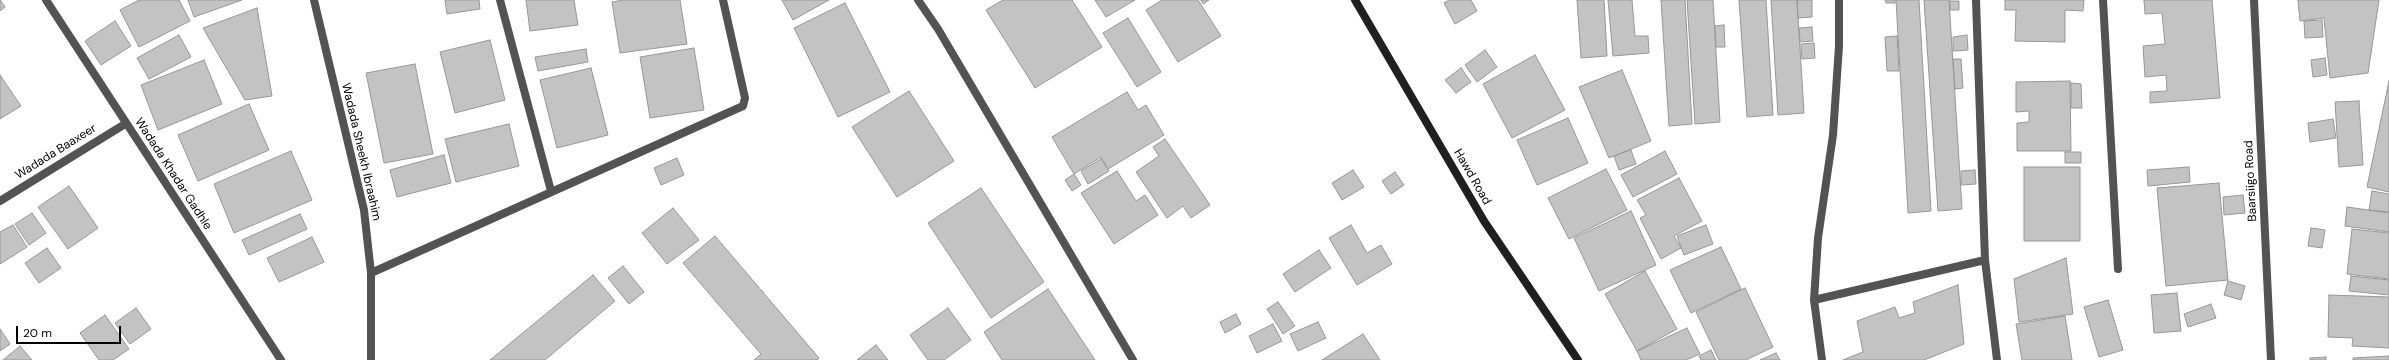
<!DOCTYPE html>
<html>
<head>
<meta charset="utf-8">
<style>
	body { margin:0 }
	#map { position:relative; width:2389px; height:360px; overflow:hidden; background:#fff; font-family:"DM Sans",sans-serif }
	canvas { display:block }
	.scale { position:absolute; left:16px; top:326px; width:105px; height:18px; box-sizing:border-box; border:2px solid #000; border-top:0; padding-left:5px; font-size:12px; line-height:14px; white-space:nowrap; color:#000; -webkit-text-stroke:3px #fff; paint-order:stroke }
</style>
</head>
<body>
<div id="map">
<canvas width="2389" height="360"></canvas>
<div class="scale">20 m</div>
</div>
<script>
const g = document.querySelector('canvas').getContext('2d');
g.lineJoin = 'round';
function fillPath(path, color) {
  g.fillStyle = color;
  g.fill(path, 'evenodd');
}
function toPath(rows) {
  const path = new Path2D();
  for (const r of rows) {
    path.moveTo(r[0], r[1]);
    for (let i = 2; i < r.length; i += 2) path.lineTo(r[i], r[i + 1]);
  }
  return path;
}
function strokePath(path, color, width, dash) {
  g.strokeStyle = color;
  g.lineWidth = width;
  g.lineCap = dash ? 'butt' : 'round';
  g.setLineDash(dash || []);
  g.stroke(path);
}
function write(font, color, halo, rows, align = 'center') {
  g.font = font + ' "DM Sans",sans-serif';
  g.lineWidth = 3;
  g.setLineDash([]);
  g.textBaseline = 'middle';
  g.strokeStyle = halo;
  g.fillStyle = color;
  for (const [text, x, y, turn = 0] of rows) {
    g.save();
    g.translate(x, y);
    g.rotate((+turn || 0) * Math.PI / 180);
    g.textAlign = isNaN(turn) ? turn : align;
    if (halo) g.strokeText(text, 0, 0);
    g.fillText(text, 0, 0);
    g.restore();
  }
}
const building = toPath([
	[0,0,5,7,0,11,0,0],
	[139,0,179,0,190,21,139,47,120,10,139,0],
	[188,0,242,0,194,17,188,0],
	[445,0,479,0,480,9,447,14,445,0],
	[526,0,574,0,578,25,530,31,526,0],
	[623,0,680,0,687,44,620,53,612,2,623,0],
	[782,0,829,0,793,20,782,0],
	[1003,0,1072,0,1102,47,1035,88,986,10,1003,0],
	[1095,0,1135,0,1106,17,1095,0],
	[1162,0,1198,0,1221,36,1178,62,1146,10,1162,0],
	[1201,0,1209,0,1203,4,1201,0],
	[1449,0,1471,0,1477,11,1455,24,1444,3,1449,0],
	[1577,0,1604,0,1607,56,1581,58,1577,0],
	[1608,0,1632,0,1635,36,1648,36,1649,53,1613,56,1608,0],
	[1661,0,1685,0,1692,124,1669,126,1661,0],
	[1687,0,1713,0,1720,122,1695,124,1687,0],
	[1739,0,1766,0,1773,115,1747,117,1739,0],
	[1771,0,1797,0,1804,113,1778,115,1771,0],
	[1797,0,1812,0,1812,17,1798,18,1797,0],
	[1885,0,1895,0,1895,3,1886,3,1885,0],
	[1896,0,1919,0,1931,211,1908,213,1896,0],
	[1924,0,1949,0,1962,209,1938,211,1924,0],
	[2005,0,2084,0,2083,11,2065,10,2065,42,2015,41,2016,10,2005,10,2005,0],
	[2144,0,2212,0,2220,98,2150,103,2150,92,2167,91,2166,75,2145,77,2143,46,2165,44,2162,13,2145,14,2144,0],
	[2298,0,2379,0,2368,73,2330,78,2324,18,2300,21,2298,0],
	[1950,1,1959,1,1959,10,1950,10,1950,1],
	[845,3,890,92,838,117,794,28,845,3],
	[257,8,272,96,245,100,203,28,257,8],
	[1128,18,1161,72,1137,87,1103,33,1128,18],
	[2322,20,2323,37,2305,38,2304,21,2322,20],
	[115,21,131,46,101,65,85,41,115,21],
	[1724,25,1725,47,1716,47,1715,26,1724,25],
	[1812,27,1813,41,1800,42,1799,28,1812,27],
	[179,35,191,57,149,79,137,58,179,35],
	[1967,35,1968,50,1953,51,1953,37,1967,35],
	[1897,36,1899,71,1887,71,1885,37,1897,36],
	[490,40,505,100,455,113,440,52,490,40],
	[1814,43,1815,58,1802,59,1801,44,1814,43],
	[694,48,704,110,650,118,640,57,694,48],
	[586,49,588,62,538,71,535,57,586,49],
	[1485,50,1497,67,1477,82,1465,65,1485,50],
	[1535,55,1565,110,1512,138,1483,84,1535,55],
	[2325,58,2327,75,2313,77,2311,60,2325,58],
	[1953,59,1961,59,1963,88,1955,89,1953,59],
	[204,60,222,104,158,130,141,85,204,60],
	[415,64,433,154,384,163,366,73,415,64],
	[591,68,608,135,557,148,540,80,591,68],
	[1461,68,1471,82,1456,93,1445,80,1461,68],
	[1622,70,1651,141,1609,158,1579,87,1622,70],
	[0,75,21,106,0,119,0,75],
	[2070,81,2071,151,2017,151,2017,123,2029,122,2029,111,2016,112,2016,82,2070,81],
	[2389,81,2389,192,2367,187,2389,81],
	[2071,83,2081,84,2082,108,2071,108,2071,83],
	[909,91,954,161,897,197,852,127,909,91],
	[1127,92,1138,110,1146,105,1164,135,1108,169,1101,157,1074,174,1052,137,1127,92],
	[2359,101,2363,165,2339,167,2335,102,2359,101],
	[249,104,269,150,198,181,178,135,249,104],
	[1568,118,1588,163,1537,185,1517,140,1568,118],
	[2333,119,2336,138,2310,142,2308,123,2333,119],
	[509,124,519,166,456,182,445,139,509,124],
	[1165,139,1210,205,1191,218,1183,206,1167,218,1136,172,1159,156,1153,147,1165,139],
	[1631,150,1636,164,1619,170,1614,156,1631,150],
	[291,151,312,200,234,233,214,184,291,151],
	[1665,151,1677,174,1633,197,1621,175,1665,151],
	[2065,152,2081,152,2081,163,2065,163,2065,152],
	[444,155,451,183,397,197,390,170,444,155],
	[677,158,684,175,661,185,654,168,677,158],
	[1101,159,1109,171,1088,184,1081,171,1101,159],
	[2024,167,2080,167,2080,241,2024,241,2024,167],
	[2189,167,2190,182,2148,186,2147,170,2189,167],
	[1606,169,1627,210,1569,239,1548,198,1606,169],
	[1353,170,1364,187,1342,200,1332,183,1353,170],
	[1975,170,1976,184,1961,185,1961,171,1975,170],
	[1117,171,1136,201,1145,195,1158,215,1114,244,1081,193,1117,171],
	[1395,172,1404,185,1391,194,1382,181,1395,172],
	[1074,174,1081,185,1072,191,1065,180,1074,174],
	[1679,178,1702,221,1674,236,1681,248,1661,259,1640,218,1646,215,1637,200,1679,178],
	[2219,183,2228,280,2166,286,2157,188,2219,183],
	[69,186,98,228,68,249,38,207,69,186],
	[981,188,1044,282,991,318,928,223,981,188],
	[2372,191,2389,194,2389,212,2369,210,2372,191],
	[2243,195,2245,213,2224,215,2223,197,2243,195],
	[2347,207,2389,213,2389,232,2345,226,2347,207],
	[673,208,699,240,667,264,642,233,673,208],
	[1631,211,1656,265,1599,291,1574,238,1631,211],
	[32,213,46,233,29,245,15,224,32,213],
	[300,214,307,229,249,255,242,240,300,214],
	[13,225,27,247,0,264,0,232,13,225],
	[1351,225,1367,253,1381,245,1392,264,1357,285,1329,238,1351,225],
	[1706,225,1713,244,1684,255,1677,236,1706,225],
	[2311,228,2325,230,2322,248,2308,246,2311,228],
	[2352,229,2389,233,2389,279,2347,274,2352,229],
	[715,236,819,358,817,360,754,360,761,354,683,263,715,236],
	[312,237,324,262,279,282,267,258,312,237],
	[1721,247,1741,289,1691,313,1670,270,1721,247],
	[47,248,61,268,39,283,25,263,47,248],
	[1319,250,1331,268,1295,292,1283,274,1319,250],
	[2066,258,2073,314,2019,322,2014,279,2066,258],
	[623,266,644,292,629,304,608,278,623,266],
	[1645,271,1677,329,1637,351,1605,294,1645,271],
	[593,275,615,301,545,360,490,360,593,275],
	[2351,276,2389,280,2389,295,2349,291,2351,276],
	[2228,281,2245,286,2241,300,2224,295,2228,281],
	[1958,285,1964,344,1924,360,1843,360,1863,352,1857,321,1895,307,1899,318,1915,313,1913,302,1958,285],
	[1745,288,1773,347,1746,360,1719,360,1696,312,1745,288],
	[1048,289,1095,360,1002,360,984,332,1048,289],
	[2177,293,2181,331,2154,333,2151,295,2177,293],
	[2329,295,2389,297,2389,348,2352,346,2353,338,2328,337,2329,295],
	[2108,300,2123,350,2099,357,2084,307,2108,300],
	[1278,302,1295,326,1283,334,1267,309,1278,302],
	[2211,304,2216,318,2188,327,2184,314,2211,304],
	[136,308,151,329,130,344,115,323,136,308],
	[948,308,971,340,944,360,928,360,910,335,948,308],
	[1236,314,1241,324,1225,333,1220,322,1236,314],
	[105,315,129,349,113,360,99,360,80,333,105,315],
	[2065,316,2072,360,2022,360,2016,324,2065,316],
	[1318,322,1326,338,1298,351,1290,334,1318,322],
	[1273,324,1282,341,1257,353,1249,336,1273,324],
	[1687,328,1700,354,1686,360,1641,360,1637,351,1687,328],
	[0,329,10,344,0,351,0,329],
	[1363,334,1380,360,1322,360,1363,334],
	[876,345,888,360,857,360,876,345],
	[20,346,32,360,3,360,20,346],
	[1711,350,1716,360,1701,360,1699,356,1711,350],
	[1776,353,1780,360,1760,360,1776,353],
	[2389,356,2389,360,2353,360,2353,358,2389,356],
	[2326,357,2326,360,2310,360,2310,358,2326,357]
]);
fillPath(building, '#c3c3c3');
strokePath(building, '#979797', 1);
strokePath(toPath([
	[314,0,364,210,371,273,371,360],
	[500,0,551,191],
	[918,0,938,29,1133,360],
	[1976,0,1985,260,1997,360],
	[2103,0,2118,269],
	[0,201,125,124],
	[371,273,743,106,745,98,723,0],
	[1814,300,1985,260],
	[1822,360,1814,300,1818,238,1833,135,1839,46,1839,0]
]), '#535353', 8);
strokePath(toPath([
	[46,0,281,360],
	[2254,0,2271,360]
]), '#535353', 8);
strokePath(toPath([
	[1355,0,1484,221,1578,360]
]), '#202020', 8);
write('12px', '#000', '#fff', [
	["Wadada Baaxeer",56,152,-32],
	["Wadada Sheekh Ibraahim",361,152,77],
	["Wadada Khadar Gadhle",173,174,57],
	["Hawd Road",1472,177,60],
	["Baarsiigo Road",2251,181,-93]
]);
</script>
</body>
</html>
